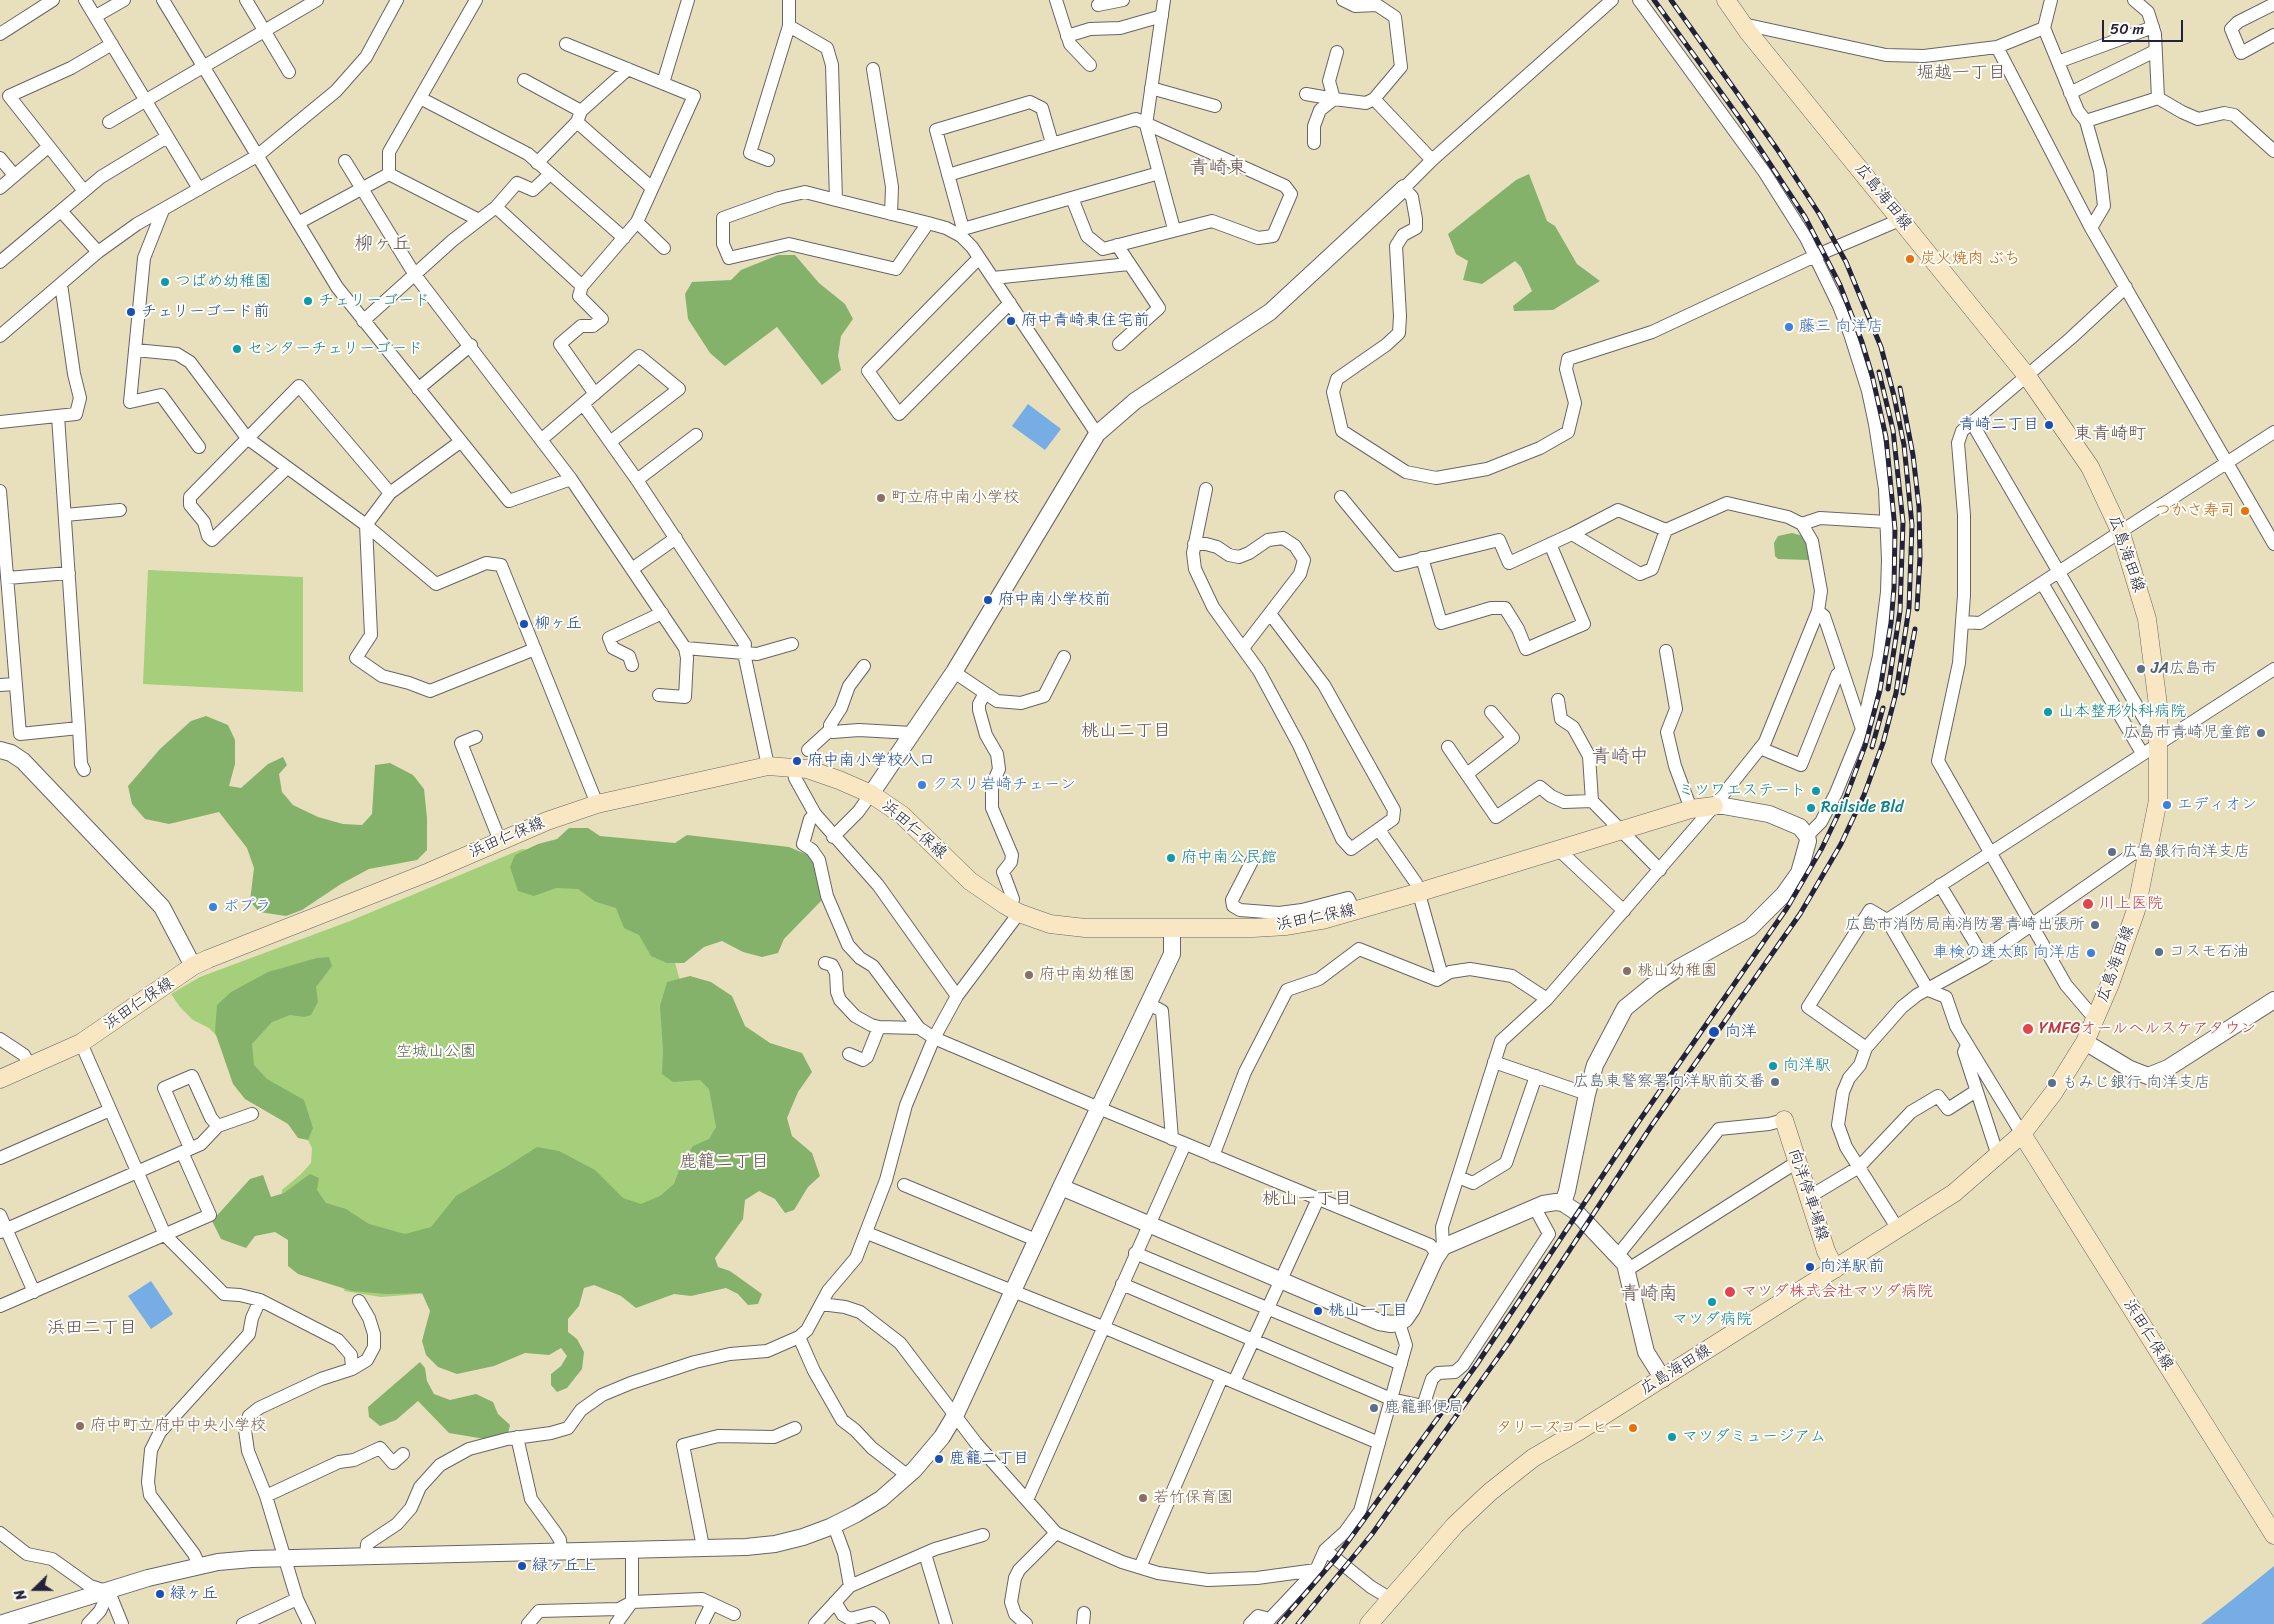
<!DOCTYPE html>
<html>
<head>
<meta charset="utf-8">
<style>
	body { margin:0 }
	#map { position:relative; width:2274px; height:1624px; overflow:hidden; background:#e8e0bc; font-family:Sriracha,sans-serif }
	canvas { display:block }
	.north { position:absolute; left:10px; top:1564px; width:50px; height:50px; -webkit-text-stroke:4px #fdfcf7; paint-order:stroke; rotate:248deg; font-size:14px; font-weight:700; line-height:20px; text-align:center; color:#22223b }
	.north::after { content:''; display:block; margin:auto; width:18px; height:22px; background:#22223b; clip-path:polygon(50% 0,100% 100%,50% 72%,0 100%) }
	.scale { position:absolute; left:2102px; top:20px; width:81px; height:22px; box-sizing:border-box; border:2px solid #22223b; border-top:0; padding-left:6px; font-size:15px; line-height:18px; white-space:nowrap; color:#22223b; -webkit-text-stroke:4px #fdfcf7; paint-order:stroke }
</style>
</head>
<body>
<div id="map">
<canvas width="2274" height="1624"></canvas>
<div class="north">N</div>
<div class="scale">50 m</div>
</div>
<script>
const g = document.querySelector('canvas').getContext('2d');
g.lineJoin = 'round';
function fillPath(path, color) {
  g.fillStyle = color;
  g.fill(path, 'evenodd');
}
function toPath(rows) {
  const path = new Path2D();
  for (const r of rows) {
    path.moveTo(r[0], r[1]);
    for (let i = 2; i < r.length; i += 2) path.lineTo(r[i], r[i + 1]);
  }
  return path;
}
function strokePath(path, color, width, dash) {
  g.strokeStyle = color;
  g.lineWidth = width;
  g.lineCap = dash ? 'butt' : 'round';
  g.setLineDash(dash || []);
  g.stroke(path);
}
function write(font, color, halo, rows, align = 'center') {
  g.font = font + ' Sriracha,"Klee One",sans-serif';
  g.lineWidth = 4;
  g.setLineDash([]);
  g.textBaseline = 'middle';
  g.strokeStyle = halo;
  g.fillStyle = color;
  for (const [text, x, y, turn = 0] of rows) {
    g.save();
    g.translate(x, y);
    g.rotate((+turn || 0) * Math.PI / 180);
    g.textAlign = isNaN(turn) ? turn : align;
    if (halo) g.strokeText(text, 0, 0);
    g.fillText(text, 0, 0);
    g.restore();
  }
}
fillPath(toPath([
	[148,570,303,577,303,692,143,684],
	[522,849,540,851,565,859,674,959,681,984,733,1095,689,1188,430,1293,381,1297,344,1291,347,1278,282,1199,282,1190,301,1174,311,1163,312,1148,298,1121,209,1028,193,1020,180,1007,171,994,200,977,350,921]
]), '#a6cf7b');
fillPath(toPath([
	[1529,174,1547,221,1555,226,1577,264,1600,281,1553,310,1514,311,1513,306,1532,291,1521,267,1515,261,1482,284,1463,280,1468,261,1456,254,1448,234,1516,180],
	[778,255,795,255,819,283,845,304,853,319,841,336,838,356,841,370,822,385,777,327,725,366,710,353,688,319,685,294,692,282,731,280,741,270],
	[1792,533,1804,536,1809,553,1808,560,1778,559,1775,556,1774,543,1778,536],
	[206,716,228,725,235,740,235,764,229,786,241,788,268,764,283,757,287,765,279,774,282,792,293,805,318,817,343,824,362,825,372,814,375,765,390,763,413,775,424,789,427,818,427,850,417,860,369,869,341,884,302,910,286,916,259,912,250,901,254,868,247,848,219,812,169,824,145,819,132,804,128,786,160,749,191,721],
	[569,828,588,828,600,836,675,843,687,835,789,847,808,855,819,873,821,901,784,939,778,953,762,957,743,952,722,941,704,947,684,963,667,963,651,956,639,935,624,928,616,908,596,902,578,889,556,888,534,896,518,891,510,867,515,855,538,844,557,839],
	[329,957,332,966,316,987,318,1002,311,1015,304,1017,290,1015,272,1022,252,1044,254,1065,267,1079,304,1100,313,1128,308,1140,298,1138,288,1124,245,1099,233,1084,215,1032,217,1005,231,992,268,972,317,958],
	[690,976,711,982,732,996,745,1026,770,1043,802,1053,812,1072,798,1092,787,1118,792,1136,812,1153,820,1176,808,1187,794,1210,785,1213,775,1199,759,1191,745,1200,743,1219,715,1258,718,1267,730,1271,762,1294,758,1304,748,1305,738,1294,726,1288,691,1296,674,1294,636,1308,621,1296,594,1285,584,1288,579,1306,568,1319,568,1332,577,1339,584,1352,582,1369,567,1388,557,1392,551,1385,551,1374,561,1366,567,1356,561,1348,549,1355,525,1353,494,1366,457,1374,438,1367,426,1355,422,1341,430,1311,422,1293,387,1294,352,1291,298,1274,288,1266,288,1240,275,1232,255,1236,246,1248,221,1239,212,1221,250,1179,263,1175,271,1197,284,1193,310,1174,319,1178,317,1190,326,1203,346,1209,369,1224,405,1234,431,1227,456,1196,506,1167,537,1147,559,1151,595,1170,623,1198,641,1204,660,1196,674,1184,681,1165,693,1146,709,1139,716,1127,709,1089,700,1080,673,1082,662,1074,663,1050,660,1006,667,982],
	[420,1362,425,1368,427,1381,434,1394,450,1400,476,1394,493,1402,498,1414,510,1425,508,1434,485,1439,449,1433,418,1401,396,1420,380,1426,369,1417,368,1407]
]), '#84b26b');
fillPath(toPath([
	[1028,404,1061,429,1045,450,1012,426],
	[151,1281,173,1314,151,1329,128,1296],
	[2274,1566,2274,1624,2201,1624,2232,1600]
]), '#77ade5');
const minor = toPath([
	[85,0,199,189],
	[163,0,337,287,509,501,571,479],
	[246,0,289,72],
	[1056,0,1070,44,1090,65],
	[1164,0,1146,125,1174,229],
	[1343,0,1355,6,1377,5,1395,17,1401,67,1374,99,1432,160],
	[1612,0,1432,160,1404,188,1412,197,1416,219,1416,228,1403,235,1396,246,1400,316,1399,333,1386,345,1337,379,1333,392,1342,431,1406,472,1436,478,1487,469,1540,448,1568,432,1575,403,1566,369,1568,359,1652,332,1815,256,1902,219],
	[1639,0,1765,173,1806,238,1839,306,1850,334,1868,391,1875,424,1885,489,1888,560,1887,592,1879,656,1862,729,1836,793,1821,822,1807,836],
	[2051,0,2044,28,2078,111,2086,121,2100,171,2104,206,2091,228],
	[2134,0,2148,12,2155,34,2158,98],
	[2274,4,2238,22,2231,29,2241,53,2274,35],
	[1098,5,1123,0],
	[96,16,124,0],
	[1743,24,1886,55,1924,56,1997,47,2044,28],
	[789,26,827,48,832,65,836,200],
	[0,34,53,0],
	[1067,36,1090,29,1120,28,1162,16],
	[1997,47,2091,228,2274,544],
	[2058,62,2153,27],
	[628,69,581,111,577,122,652,188],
	[873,69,892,187,891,214],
	[524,80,581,111],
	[663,83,688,0],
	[1151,88,1215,106],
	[2070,93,2155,51],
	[1306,94,1334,99,1329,81,1337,52],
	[420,98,528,154,624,238],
	[2086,121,2158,98,2182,112,2198,119,2224,113,2234,115,2274,151],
	[109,122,317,0],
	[1314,143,1314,126,1320,110,1334,99,1366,103,1374,99],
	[0,158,14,175],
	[768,160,750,153,789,26,789,0],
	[345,161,415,275,571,479,685,648,744,653,768,766],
	[537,163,577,122],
	[389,174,479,220],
	[948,175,1136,119,1285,186,1291,194,1273,236,1258,238,1212,221,1103,249,1087,236,1072,198],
	[0,188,48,147],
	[84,191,9,96,71,68,112,44],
	[496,207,582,286,637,222,694,96,566,44],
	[163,210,144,258,130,402,161,395,199,447],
	[61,211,98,252],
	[637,222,664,248],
	[298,223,389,174,389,152,476,0],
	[928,223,896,269,789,244,729,258,723,244,723,218,779,198,805,192,836,200,928,223,946,228,961,236,972,247,1097,434],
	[963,229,936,130,1030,102,1042,108,1052,143],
	[961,236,963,229,1159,173],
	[1117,245,1159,308,1119,344],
	[979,258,868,371,899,414,1010,303],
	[0,262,101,177,167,137],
	[993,278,1129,264],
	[582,286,579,296,602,319,593,326,581,326,560,344,595,394],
	[363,321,453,240,496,207,517,183,533,190,550,174],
	[0,336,98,252,137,224,257,156,336,91,366,57,397,0],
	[135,350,177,354,190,362,247,438,366,525,436,584,486,563,501,565,597,804],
	[418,389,471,345],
	[583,404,637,480,745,644,744,653,757,654,792,644],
	[0,422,76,414,80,398,74,374,61,284],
	[1972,423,2145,720,2147,723,2159,723],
	[542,439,639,356,679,389,610,442],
	[460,442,390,493,366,525,371,635,356,658,382,676,409,683,430,691,535,649],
	[287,468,212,540,208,536,204,522,190,505,190,497,299,386,390,493],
	[637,480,696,435],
	[1206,489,1193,553,1195,569,1213,607,1259,671,1299,745,1342,839,1351,849,1393,819,1394,810,1324,685,1271,615],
	[0,491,20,734,79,728,58,416],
	[1341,497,1397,565,1499,540,1509,563,1572,534,1618,510,1666,530,1727,503,1788,517,1802,524,1812,541,1821,591,1818,611,1765,742,1714,806,1547,999,1501,1041,1442,1227,1443,1247],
	[65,515,120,510],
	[1802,524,1820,518,1887,522],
	[1572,534,1640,574,1652,569,1666,530],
	[1194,544,1206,544,1217,547,1229,555,1239,557,1249,553,1268,540,1283,538,1295,546,1304,560,1300,574,1243,648],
	[1422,558,1441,623,1491,608,1505,608,1518,629,1526,649,1584,624,1550,544],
	[632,569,676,538],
	[7,578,69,573],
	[2042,583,2142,753],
	[1818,611,1824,616,1862,729],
	[1962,622,1980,623,2274,432],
	[1666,651,1676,709,1667,732,1675,766,1691,809],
	[632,665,629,656,613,648,609,638,662,613],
	[864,666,849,686,841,708,830,725,830,730,833,732,859,730,912,733],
	[954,672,997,701,1021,703,1044,696,1064,657],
	[0,685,15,684],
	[985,693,979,704,979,710,986,735,997,754,999,769,992,786,992,808,1012,855,1011,862,1003,872,1013,899,1010,908],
	[659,695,685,697,687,658,685,648],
	[79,728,81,764,84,770],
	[476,737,461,743,500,841],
	[1448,747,1496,817,1540,787,1551,796,1564,802,1592,801,1589,756,1573,727,1561,719,1558,700],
	[1760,748,1801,765,1837,675,1842,671],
	[808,750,830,730],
	[793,767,795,778,815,814,878,885,957,996],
	[1467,774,1513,738,1491,712],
	[1592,801,1660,870],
	[815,814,810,819,803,844,812,850,819,860,827,896,848,945,860,958,873,966,919,1028,934,1038,1106,1111,1430,1245,1438,1255],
	[1379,830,1416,883,1442,976],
	[833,837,858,812,871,794],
	[1559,850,1624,911],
	[1253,859,1232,900,1233,906,1240,910,1279,913,1302,910,1348,898,1355,912],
	[1940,885,1984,958],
	[1887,920,1928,990,1946,997,1956,1026,2022,1134],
	[825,963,832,965,836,973,837,992,840,1000,855,1016,871,1025,879,1027,919,1028],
	[1147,1003,1162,1011,1172,1139],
	[2095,1019,2066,985,1938,761,1959,663,1964,595,1964,515,1958,443,1962,431,2071,338,2126,287],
	[0,1039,24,1055,30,1066],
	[81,1043,165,1235,224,1294,240,1295,260,1300,338,1340,351,1355,352,1369],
	[1967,1045,1964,1052,1998,1156],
	[1866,1048,1808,1007,1870,910,1887,920,2274,669],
	[849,1054,863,1060,867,1057,879,1027],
	[1494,1062,1587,1094],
	[190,1148,164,1088,192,1076,211,1118,218,1126],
	[1213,1156,1245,1072,1287,990,1319,979,1359,949,1437,980,1450,972,1470,969,1512,976,1547,999],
	[0,1158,110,1110],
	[1458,1177,1473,1183,1506,1163,1536,1076],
	[904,1185,1036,1240],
	[1809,1197,1859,1167,1911,1112,1938,1096,1948,1109,1976,1091],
	[0,1215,34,1292],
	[1898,1229,1846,1147,1838,1125,1843,1092,1849,1078,1860,1065,1866,1048,1902,1007,1917,995,1984,958,2134,853,2146,855],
	[0,1232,201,1144,218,1126,252,1114],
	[867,1233,1103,1327,1379,1443],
	[1135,1253,1401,1364],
	[1618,1255,1719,1129,1769,1124,1784,1120],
	[1627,1270,1797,1162],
	[1122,1284,1391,1399,1423,1406,1432,1379,1438,1373,1455,1372,1463,1365,1549,1234,1535,1208],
	[821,1304,845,1307,860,1312,900,1343,976,1443,1056,1533,1122,1562,1158,1573,1208,1580,1257,1578,1316,1570],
	[0,1306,210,1215,182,1152],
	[799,1337,814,1371,842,1420,855,1430,872,1448,908,1476],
	[1234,1382,1318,1199],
	[517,1437,531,1499,555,1532,560,1540,561,1552],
	[266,1496,339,1462,354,1460,380,1448,393,1463,403,1454],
	[1027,1500,1185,1144],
	[834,1526,844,1553,850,1586],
	[0,1533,27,1554,52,1559,90,1586,109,1592],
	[703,1547,683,1445,718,1436,774,1437,795,1428],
	[1325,1550,1371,1587,1391,1599],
	[925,1554,946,1624],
	[366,1556,367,1544,397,1524,411,1508,420,1487,440,1465,469,1449,507,1439,551,1433,568,1428,581,1410,602,1395,631,1383,695,1362,730,1354,767,1351,799,1337,807,1330,828,1291,856,1258,886,1180,906,1105,934,1038,957,996,1019,913],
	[199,1565,194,1554,150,1495,148,1482,151,1450,160,1432,249,1334,252,1318,260,1300],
	[1140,1567,1222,1377],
	[109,1592,122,1624],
	[835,1602,843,1615,850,1619,873,1613,880,1618,883,1624],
	[88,1624,100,1611,109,1592],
	[243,1624,297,1599],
	[309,1624,297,1599,266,1496,248,1451,245,1430,249,1416,259,1408,321,1379,352,1369,367,1360,374,1347,374,1334,369,1318,359,1301],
	[528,1624,539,1611,619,1609,632,1602,702,1599,734,1614],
	[616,1624,632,1602,632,1549],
	[702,1624,712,1604],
	[815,1624,850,1586,935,1549,983,1535],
	[1026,1624,1015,1614,1011,1602,1015,1578,1019,1570,1056,1533],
	[1083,1624,1084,1613],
	[1250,1624,1258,1616,1270,1619],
	[1265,1624,1316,1570,1325,1550,1345,1532,1360,1511,1406,1345,1399,1323]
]);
const tertiary = toPath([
	[0,750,11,753,23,761,162,907,193,966],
	[871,794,954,672,1097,434,1135,401,1270,312,1404,188],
	[2085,1042,2130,1069,2148,1076,2168,1068,2274,1000],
	[1061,1187,1379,1322,1391,1324,1399,1323,1405,1319,1412,1309,1435,1259,1443,1247,1543,1204,1556,1202,1563,1203,1575,1211,1625,1264,1646,1352,1663,1379],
	[1563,1203,1567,1191,1587,1094,1595,1065,1625,1008,1652,986,1680,967,1750,928,1784,894,1799,873,1808,841,1807,836,1800,827,1769,814,1724,806,1714,806],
	[0,1624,148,1578,218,1562,252,1559,746,1547,775,1544,803,1537,830,1527,856,1514,881,1499,914,1470,942,1437,957,1412,1061,1187,1172,954,1172,929]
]);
const secondary = toPath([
	[0,1079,81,1043,193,966,208,959,429,872,547,821,597,804,768,766,807,769,839,780,871,794,902,815,970,881,1005,905,1019,913,1050,924,1085,928,1253,928,1287,926,1322,920,1420,892,1691,809,1714,806],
	[1784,1120,1826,1251,1835,1269],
	[2022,1134,2274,1535],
	[1369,1624,1455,1525,1490,1492,1533,1458,1579,1431,1954,1193,2022,1134,2054,1092,2085,1042,2110,984,2136,910,2158,800,2158,705,2147,619,2121,533,2090,467,2027,376,1749,33,1726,0]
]);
strokePath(minor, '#676468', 14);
strokePath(tertiary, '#676468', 18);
strokePath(secondary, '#676468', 19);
strokePath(minor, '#fff', 12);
strokePath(tertiary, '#fff', 16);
strokePath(secondary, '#f9e7c3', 18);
const rail = toPath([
	[1879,372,1893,430,1903,522,1900,611,1888,689],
	[1900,388,1913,455,1919,507,1920,557,1917,609],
	[1903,693,1915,629],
	[1872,747,1883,708],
	[1279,1624,1336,1558,1477,1364,1637,1124,1787,908,1822,848,1845,800,1865,746,1880,690,1891,623,1894,588,1895,529,1886,437,1872,375,1862,342,1840,285,1805,217,1741,120,1654,0],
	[1298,1624,1372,1534,1509,1342,1652,1125,1800,914,1841,844,1864,795,1883,743,1896,693,1909,608,1912,525,1904,445,1894,396,1881,347,1846,262,1820,215,1777,149,1671,0]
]);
strokePath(rail, '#22223b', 5);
strokePath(rail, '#fdfcf7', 3, [9]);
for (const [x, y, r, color] of [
	[1910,259,5,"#e8710a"],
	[165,282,5,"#0f9aa8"],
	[308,301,5,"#0f9aa8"],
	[131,312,5,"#1a4fb4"],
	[1011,321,5,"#1a4fb4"],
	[1789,327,5,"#3f7fe0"],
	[237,349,5,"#0f9aa8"],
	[2049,425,5,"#1a4fb4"],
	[881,498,5,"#8d6e63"],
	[2245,511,5,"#e8710a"],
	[988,600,5,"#1a4fb4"],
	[524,624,5,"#1a4fb4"],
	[2141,669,5,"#5c6f8a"],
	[2048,712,5,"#0f9aa8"],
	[2261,733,5,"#5c6f8a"],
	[797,761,5,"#1a4fb4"],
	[922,785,5,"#3f7fe0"],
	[1816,791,5,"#0f9aa8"],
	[2167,805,5,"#3f7fe0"],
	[1811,808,5,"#0f9aa8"],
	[2112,852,5,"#5c6f8a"],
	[1171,858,5,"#0f9aa8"],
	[2088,904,6,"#e0444e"],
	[213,907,5,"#3f7fe0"],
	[2095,925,5,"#5c6f8a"],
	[2159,952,5,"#5c6f8a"],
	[2091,953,5,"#3f7fe0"],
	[1627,971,5,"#8d6e63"],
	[1029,975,5,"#8d6e63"],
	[2028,1029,6,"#e0444e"],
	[1714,1032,6,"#1a4fb4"],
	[1773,1066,5,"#0f9aa8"],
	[1775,1082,5,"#5c6f8a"],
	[2052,1083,5,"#5c6f8a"],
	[1810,1267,5,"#1a4fb4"],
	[1730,1292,6,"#e0444e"],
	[1712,1302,5,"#0f9aa8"],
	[1318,1311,5,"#1a4fb4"],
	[1374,1408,5,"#5c6f8a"],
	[80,1426,5,"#8d6e63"],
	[1633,1428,5,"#e8710a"],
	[1672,1437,5,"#0f9aa8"],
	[939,1459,5,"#1a4fb4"],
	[1143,1498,5,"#8d6e63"],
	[522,1566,5,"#1a4fb4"],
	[160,1594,5,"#1a4fb4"]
]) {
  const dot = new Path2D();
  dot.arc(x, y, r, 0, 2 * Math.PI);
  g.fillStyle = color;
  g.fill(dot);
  strokePath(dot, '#fdfcf7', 2);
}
write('16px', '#22223b', '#fdfcf7', [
	["広島海田線",1883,197,51],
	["広島海田線",2126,554,71],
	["浜田仁保線",914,830,41],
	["浜田仁保線",507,838,-23],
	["浜田仁保線",1316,918,-11],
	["広島海田線",2116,964,-70],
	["浜田仁保線",139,1004,-34],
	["向洋停車場線",1808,1195,72],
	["浜田仁保線",2148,1335,58],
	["広島海田線",1676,1370,-32]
]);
write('16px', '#c56008', '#fdfcf7', [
	["炭火焼肉 ぶち",1920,259,"left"],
	["つかさ寿司",2235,511],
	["タリーズコーヒー",1623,1428]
], 'right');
write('16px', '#0d838f', '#fdfcf7', [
	["つばめ幼稚園",175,282],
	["チェリーゴード",318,301],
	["センターチェリーゴード",247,349],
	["山本整形外科病院",2058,712],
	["ミツワエステート",1806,791,"right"],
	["Railside Bld",1821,808],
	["府中南公民館",1181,858],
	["向洋駅",1783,1066],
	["マツダ病院",1712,1320,"center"],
	["マツダミュージアム",1682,1437]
], 'left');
write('16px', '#164399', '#fdfcf7', [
	["チェリーゴード前",141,312],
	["府中青崎東住宅前",1021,321],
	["青崎二丁目",2039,425,"right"],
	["府中南小学校前",998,600],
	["柳ヶ丘",534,624],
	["府中南小学校入口",807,761],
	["向洋",1725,1032],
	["向洋駅前",1820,1267],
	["桃山一丁目",1328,1311],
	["鹿籠二丁目",949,1459],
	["緑ヶ丘上",532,1566],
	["緑ヶ丘",170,1594]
], 'left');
write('16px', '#366cbe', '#fdfcf7', [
	["藤三 向洋店",1799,327],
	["クスリ岩崎チェーン",932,785],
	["エディオン",2177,805],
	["ポプラ",223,907],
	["車検の速太郎 向洋店",2081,953,"right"]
], 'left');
write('16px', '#785e54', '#fdfcf7', [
	["町立府中南小学校",891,498],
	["桃山幼稚園",1637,971],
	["府中南幼稚園",1039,975],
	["府中町立府中中央小学校",90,1426],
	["若竹保育園",1153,1498]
], 'left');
write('16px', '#4e5e75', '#fdfcf7', [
	["JA広島市",2151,669],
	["広島市青崎児童館",2251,733,"right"],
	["広島銀行向洋支店",2122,852],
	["広島市消防局南消防署青崎出張所",2085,925,"right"],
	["コスモ石油",2169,952],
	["広島東警察署向洋駅前交番",1765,1082,"right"],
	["もみじ銀行 向洋支店",2062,1083],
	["鹿籠郵便局",1384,1408]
], 'left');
write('16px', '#be3a42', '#fdfcf7', [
	["川上医院",2099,904],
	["YMFGオールヘルスケアタウン",2039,1029],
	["マツダ株式会社マツダ病院",1741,1292]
], 'left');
write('16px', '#505f51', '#fdfcf7', [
	["空城山公園",436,1052]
]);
write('18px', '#614f52', '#fdfcf7', [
	["堀越一丁目",1961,73],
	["東青崎町",2110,434],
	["桃山二丁目",1126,731],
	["鹿籠二丁目",724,1162],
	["桃山一丁目",1307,1199],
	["浜田二丁目",92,1328]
]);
write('19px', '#614f52', '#fdfcf7', [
	["青崎東",1218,168],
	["柳ヶ丘",383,244],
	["青崎中",1620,757],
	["青崎南",1649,1294]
]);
</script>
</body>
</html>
